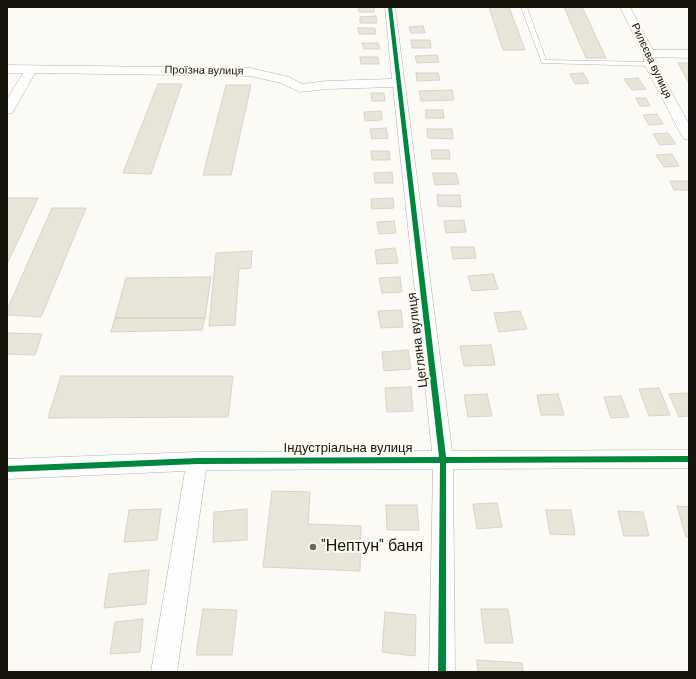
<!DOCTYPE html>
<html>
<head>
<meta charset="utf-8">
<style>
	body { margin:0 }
	#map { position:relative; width:696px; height:679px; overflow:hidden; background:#fbfaf5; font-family:"DM Sans",sans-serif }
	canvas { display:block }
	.frame { position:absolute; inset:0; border:8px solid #18150d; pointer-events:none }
</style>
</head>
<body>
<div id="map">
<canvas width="696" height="679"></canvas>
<div class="frame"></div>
</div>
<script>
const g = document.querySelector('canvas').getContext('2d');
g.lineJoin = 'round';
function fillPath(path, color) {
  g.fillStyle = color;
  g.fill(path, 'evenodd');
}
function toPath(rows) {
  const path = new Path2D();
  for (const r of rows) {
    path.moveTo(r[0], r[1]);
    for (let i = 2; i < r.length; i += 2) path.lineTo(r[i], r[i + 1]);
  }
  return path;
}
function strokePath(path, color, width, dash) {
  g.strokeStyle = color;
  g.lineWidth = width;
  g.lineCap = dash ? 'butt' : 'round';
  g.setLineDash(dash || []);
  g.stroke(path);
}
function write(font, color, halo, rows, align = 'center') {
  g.font = font + ' "DM Sans",sans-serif';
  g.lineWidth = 4;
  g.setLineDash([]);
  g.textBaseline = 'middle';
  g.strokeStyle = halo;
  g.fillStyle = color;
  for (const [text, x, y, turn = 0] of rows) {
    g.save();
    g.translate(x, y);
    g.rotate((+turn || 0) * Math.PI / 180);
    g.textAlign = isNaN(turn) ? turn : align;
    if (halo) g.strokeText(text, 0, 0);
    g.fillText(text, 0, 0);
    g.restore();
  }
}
const building = toPath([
	[358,7,374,7,374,12,359,12,358,7],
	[489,7,509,7,525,50,503,50,489,7],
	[564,7,582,7,606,58,586,58,564,7],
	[376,16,377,23,360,23,360,17,376,16],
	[423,26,425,33,411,33,409,27,423,26],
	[358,28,375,28,376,34,359,34,358,28],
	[411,40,430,40,431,48,412,48,411,40],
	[362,43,378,43,380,49,364,49,362,43],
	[437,55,439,62,417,63,415,56,437,55],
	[360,57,378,57,379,64,361,64,360,57],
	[678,63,689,63,689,83,678,63],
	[416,73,438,73,440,80,417,81,416,73],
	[583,73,589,83,575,84,570,74,583,73],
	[638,78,646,89,632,90,624,79,638,78],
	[158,84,182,84,151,174,123,173,158,84],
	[226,85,251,85,231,175,203,175,226,85],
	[452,90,454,100,421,101,419,91,452,90],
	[371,93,384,93,385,101,372,101,371,93],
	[636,98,646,98,650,106,640,106,636,98],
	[426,110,443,110,444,118,426,118,426,110],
	[381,111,382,120,365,121,364,112,381,111],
	[657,114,663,124,649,125,643,115,657,114],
	[386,128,388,138,372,139,370,129,386,128],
	[427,129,452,129,453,139,428,138,427,129],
	[668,133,676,144,660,145,653,134,668,133],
	[431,150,449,150,450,159,432,159,431,150],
	[371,151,389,151,390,160,372,160,371,151],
	[672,154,679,166,664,167,656,155,672,154],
	[392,172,393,183,375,183,374,173,392,172],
	[433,173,456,173,459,184,435,185,433,173],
	[670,181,689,181,689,190,674,190,670,181],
	[437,195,460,195,461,207,438,206,437,195],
	[7,198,38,198,7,264,7,198],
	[393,198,394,208,372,209,371,199,393,198],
	[52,208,86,208,41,317,7,315,7,310,52,208],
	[464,220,466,232,446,233,444,221,464,220],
	[394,221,396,233,379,234,377,222,394,221],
	[451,247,474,247,476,258,453,259,451,247],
	[395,248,398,263,377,264,375,250,395,248],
	[252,251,251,268,239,269,235,325,209,326,216,253,252,251],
	[493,274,498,289,472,291,468,276,493,274],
	[211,277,205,318,115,318,126,278,211,277],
	[400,277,402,292,382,293,379,278,400,277],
	[401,310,403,327,381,328,378,311,401,310],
	[520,311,527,329,499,332,494,313,520,311],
	[115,318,205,318,202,330,111,332,115,318],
	[7,333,42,334,35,355,7,354,7,333],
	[491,345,495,365,464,366,460,346,491,345],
	[408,350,411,369,384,371,382,352,408,350],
	[61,376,233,376,228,417,48,418,61,376],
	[411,387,413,411,387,412,385,388,411,387],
	[659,388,670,415,649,416,639,389,659,388],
	[689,393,689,416,679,417,669,394,689,393],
	[487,394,492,416,468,417,464,395,487,394],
	[558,394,564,415,541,415,537,395,558,394],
	[621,396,629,417,611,418,604,397,621,396],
	[272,491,310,492,308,524,361,526,360,571,263,567,272,491],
	[497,503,502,527,477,529,473,504,497,503],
	[386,505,417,505,419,530,387,530,386,505],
	[677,506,689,507,689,537,686,537,677,506],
	[161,509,157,540,124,542,129,510,161,509],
	[247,509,247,540,213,542,214,512,247,509],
	[546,510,571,510,575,535,550,534,546,510],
	[618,511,643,512,649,536,624,536,618,511],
	[149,570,146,604,104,608,109,574,149,570],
	[203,609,237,610,232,655,196,655,203,609],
	[481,609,508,609,513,643,485,643,481,609],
	[385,612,416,615,415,656,382,652,385,612],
	[143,619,140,652,110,654,115,622,143,619],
	[477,660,522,663,523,672,478,672,477,660]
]);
fillPath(building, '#e9e5d8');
strokePath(building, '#d4d2cc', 1);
const lane = toPath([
	[521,7,527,7,546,60,650,62,653,64,650,66,542,63,521,7]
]);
const street = toPath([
	[385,7,395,7,452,451,689,450,689,468,453,469,455,672,429,672,433,469,206,470,177,672,151,672,185,471,7,479,7,459,197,452,432,451,393,87,327,89,300,92,281,83,250,76,35,73,14,110,12,113,7,114,7,99,23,73,7,73,7,65,250,68,289,77,302,84,327,81,392,79,385,7],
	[620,7,630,7,653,50,689,50,689,58,655,57,656,64,689,124,689,140,684,139,682,136,644,64,643,53,620,7]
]);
strokePath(lane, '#b1afa9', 1);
strokePath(street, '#b1afa9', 1);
fillPath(lane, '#fefefe');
fillPath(street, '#fefefe');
fillPath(toPath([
	[388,7,392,7,446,457,689,456,689,462,446,463,446,672,438,672,440,463,197,464,7,472,7,466,197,458,439,457,388,7]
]), '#00873e');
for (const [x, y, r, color] of [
	[313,547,4,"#67655e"]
]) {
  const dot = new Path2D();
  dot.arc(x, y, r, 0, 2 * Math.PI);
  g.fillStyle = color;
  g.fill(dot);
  strokePath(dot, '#fefbf2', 1.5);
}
write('11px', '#18150d', '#fefbf2', [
	["Рилєєва вулиця",651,61,65],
	["Проїзна вулиця",204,71,1]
]);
write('13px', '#18150d', '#fefbf2', [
	["Цегляна вулиця",418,340,-97],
	["Індустріальна вулиця",348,449]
]);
write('16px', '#18150d', '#fefbf2', [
	["\"Нептун\" баня",321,547]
], 'left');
</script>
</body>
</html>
